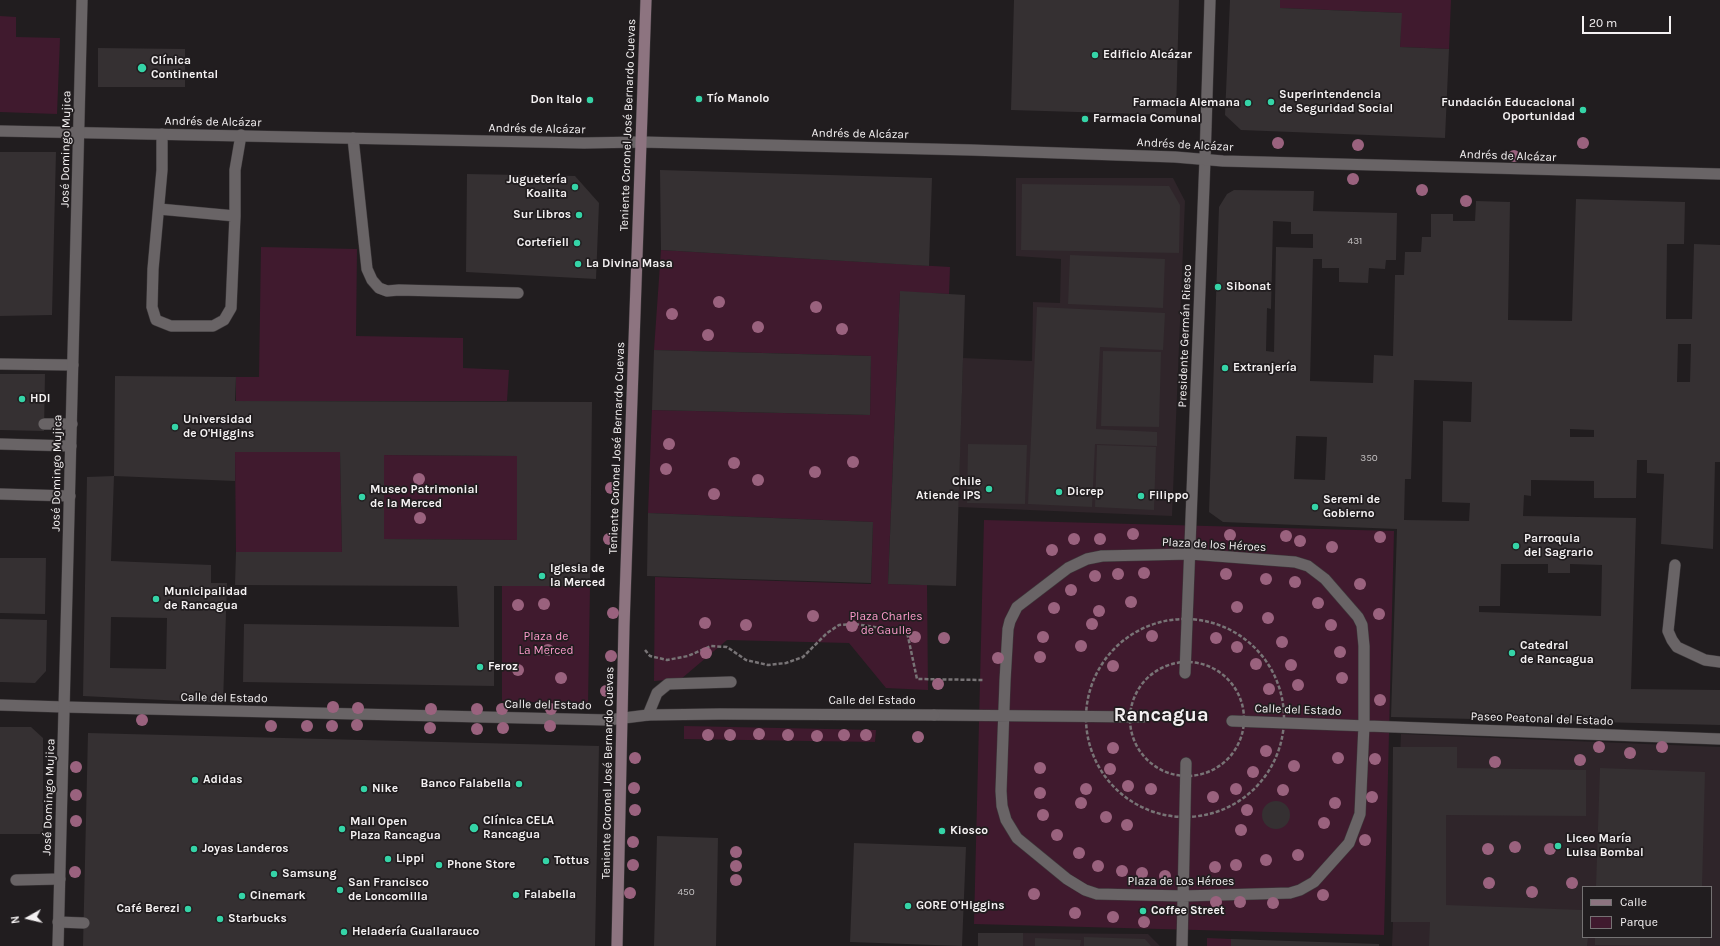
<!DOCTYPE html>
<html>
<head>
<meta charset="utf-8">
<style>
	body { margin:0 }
	#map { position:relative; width:1720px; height:946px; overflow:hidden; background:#211d1f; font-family:Karla,sans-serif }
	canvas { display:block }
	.legend { position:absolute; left:1582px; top:886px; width:130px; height:52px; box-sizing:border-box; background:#211d1f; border:1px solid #757273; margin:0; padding:5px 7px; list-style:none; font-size:12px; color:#f4f1f2 }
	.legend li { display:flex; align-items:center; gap:8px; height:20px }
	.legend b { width:20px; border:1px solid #757273 }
	.north { position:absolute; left:8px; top:898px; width:40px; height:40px; -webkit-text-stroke:3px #211d1f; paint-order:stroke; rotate:262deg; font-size:11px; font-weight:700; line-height:16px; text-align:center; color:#f4f1f2 }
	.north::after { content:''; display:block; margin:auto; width:14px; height:18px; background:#f4f1f2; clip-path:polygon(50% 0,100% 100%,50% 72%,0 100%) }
	.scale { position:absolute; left:1582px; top:16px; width:89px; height:18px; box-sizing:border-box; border:2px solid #f4f1f2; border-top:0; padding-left:5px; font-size:12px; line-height:14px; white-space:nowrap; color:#f4f1f2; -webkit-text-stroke:3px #211d1f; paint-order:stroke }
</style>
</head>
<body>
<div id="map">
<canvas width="1720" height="946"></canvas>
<ul class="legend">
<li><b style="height:5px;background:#8d7480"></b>Calle</li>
<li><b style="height:11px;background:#401a2e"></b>Parque</li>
</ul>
<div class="north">N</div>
<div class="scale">20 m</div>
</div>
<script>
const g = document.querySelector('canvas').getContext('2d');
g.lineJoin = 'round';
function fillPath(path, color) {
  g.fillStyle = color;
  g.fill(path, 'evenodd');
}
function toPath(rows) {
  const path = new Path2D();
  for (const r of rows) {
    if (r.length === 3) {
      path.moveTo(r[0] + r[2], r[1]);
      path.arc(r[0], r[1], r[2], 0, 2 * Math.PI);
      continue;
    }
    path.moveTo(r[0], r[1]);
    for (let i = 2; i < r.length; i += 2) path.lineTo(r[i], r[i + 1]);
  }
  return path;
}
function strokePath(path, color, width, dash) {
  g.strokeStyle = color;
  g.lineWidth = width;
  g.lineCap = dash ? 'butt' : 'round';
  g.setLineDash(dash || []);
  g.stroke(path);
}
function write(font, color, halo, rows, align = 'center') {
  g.font = font + ' Karla,sans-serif';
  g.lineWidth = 3.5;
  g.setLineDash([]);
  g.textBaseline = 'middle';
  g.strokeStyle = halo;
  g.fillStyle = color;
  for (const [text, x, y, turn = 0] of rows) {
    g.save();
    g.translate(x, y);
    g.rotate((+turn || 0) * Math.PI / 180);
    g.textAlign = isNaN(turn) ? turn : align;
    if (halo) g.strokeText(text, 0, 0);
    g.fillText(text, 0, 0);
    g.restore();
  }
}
fillPath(toPath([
	[1016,178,1173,178,1185,201,1172,516,958,507,963,358,1032,361,1033,302,1060,303,1061,259,1016,256],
	[1401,734,1720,747,1720,946,1392,946],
	[1583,887,1711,887,1711,937,1583,937],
	[1023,933,1148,934,1160,946,1023,946]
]), '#2f252a');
fillPath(toPath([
	[1280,0,1451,0,1449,49,1400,47,1401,13,1280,8],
	[0,16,16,17,16,37,60,38,57,114,0,112],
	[261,247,357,249,356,336,463,338,463,368,509,370,507,401,236,401,236,377,259,377],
	[661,250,950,267,949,294,900,292,888,584,927,585,928,690,886,688,849,643,727,640,681,679,654,681,655,577,871,584,873,522,648,513,652,410,870,415,871,356,654,350],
	[235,452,340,452,342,552,236,552],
	[384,455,517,456,517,540,384,539],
	[984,520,1394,531,1384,935,974,924],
	[502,586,590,586,588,704,502,701],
	[684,726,876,730,875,742,684,739],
	[1207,938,1231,939,1231,946,1207,946]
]), '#401a2e');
fillPath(toPath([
	[1014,0,1179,0,1176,115,1011,110],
	[1230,0,1280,0,1280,8,1402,13,1400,47,1449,49,1445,138,1241,130,1225,115],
	[98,48,185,49,185,87,98,87],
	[0,152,56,152,52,315,0,316],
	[660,170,932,178,929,266,661,250],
	[467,174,575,176,599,203,596,279,466,272],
	[1022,184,1169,186,1180,205,1179,253,1021,250],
	[1234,190,1314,191,1313,211,1397,213,1396,260,1386,260,1385,269,1369,268,1368,283,1339,282,1339,268,1322,268,1322,259,1313,259,1310,381,1373,383,1374,355,1393,356,1395,275,1404,275,1405,252,1421,252,1422,237,1431,237,1431,214,1453,214,1453,221,1475,221,1476,201,1510,202,1508,320,1572,321,1576,199,1685,202,1684,244,1667,244,1666,319,1692,319,1694,244,1720,245,1720,462,1715,462,1713,549,1661,544,1664,474,1647,473,1647,460,1637,460,1636,498,1594,498,1594,481,1531,480,1531,496,1524,495,1523,516,1636,518,1631,689,1720,690,1720,725,1391,717,1397,529,1223,522,1209,512,1219,207,1227,194],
	[1273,221,1291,222,1291,234,1313,234,1313,248,1276,247,1274,352,1266,351,1267,308,1271,309],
	[1678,344,1691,344,1690,382,1677,382],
	[1414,380,1472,382,1471,422,1443,421,1442,502,1470,503,1469,521,1404,520,1405,479,1411,479],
	[1570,429,1594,430,1594,437,1570,437],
	[1296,436,1327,437,1325,480,1294,479],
	[1501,564,1548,564,1548,573,1570,573,1570,564,1602,565,1601,616,1479,612,1479,606,1500,606],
	[1070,255,1165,259,1163,308,1068,304],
	[900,291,965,295,956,586,888,584],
	[1037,307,1165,313,1163,350,1100,347,1096,429,1157,432,1157,446,1095,444,1092,507,1028,504],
	[654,350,871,356,870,415,652,410],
	[1103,351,1161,352,1159,427,1101,426],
	[0,374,45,374,44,431,0,430],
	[115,376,236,377,235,401,592,402,590,586,494,586,494,686,243,682,244,624,459,627,457,586,235,585,236,552,342,552,340,452,235,452,235,481,114,476],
	[384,455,517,456,517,540,384,539],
	[968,444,1027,445,1025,504,967,503],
	[1097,445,1156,447,1154,510,1095,507],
	[114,476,111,561,211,565,211,583,227,583,223,703,83,696,87,477],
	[111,617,167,618,166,669,110,668],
	[648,513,873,522,871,583,647,576],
	[0,558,46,558,45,614,0,613],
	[0,619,47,620,46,671,35,683,0,682],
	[0,727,31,727,43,738,43,834,0,834],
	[88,733,599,746,595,946,83,946],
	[1393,747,1457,747,1457,768,1586,770,1586,816,1446,815,1446,905,1583,910,1583,937,1588,937,1587,946,1429,946,1430,922,1391,922],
	[1600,768,1705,772,1702,887,1596,887],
	[1276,815,14],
	[657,836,718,838,716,946,654,946],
	[854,843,966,847,962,946,850,942],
	[978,933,1023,933,1023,946,978,946],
	[1084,937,1145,939,1151,946,1084,946],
	[1595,937,1700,937,1700,946,1595,945],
	[1035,938,1081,940,1080,946,1035,946],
	[1231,939,1379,944,1379,946,1231,946]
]), '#353032');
const service = toPath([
	[162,134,162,170,153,269,152,307,156,320,171,326,213,326,224,320,231,308,235,216,235,170,241,135],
	[353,138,367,269,372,280,379,288,387,291,399,290,518,293],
	[159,209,235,216],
	[0,364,73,365],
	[44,424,72,424],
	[0,444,71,446],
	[0,494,70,496],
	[1675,565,1668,631,1672,640,1677,647,1705,660,1720,662],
	[648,715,657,693,668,684,731,682],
	[16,880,60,879],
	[58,922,84,923]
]);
const pedestrian = toPath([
	[1190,554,1295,562,1308,566,1325,579,1358,617,1362,625,1364,646,1364,725,1360,814,1349,843,1314,882,1300,890,1290,893,1183,896,1097,894,1085,890,1067,879,1017,838,1006,820,1002,806,1001,791,1005,681,1008,629,1010,621,1017,607,1068,568,1087,559,1102,556,1190,554],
	[1185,673,1205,159],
	[0,705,64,707],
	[934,715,1143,717],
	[1232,721,1720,739],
	[1182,946,1186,763]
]);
const minor = toPath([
	[0,131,584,143,641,142,971,150,1175,157,1223,161,1720,174],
	[1205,159,1210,0],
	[64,707,608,720,648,715,720,714,934,715]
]);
const tertiary = toPath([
	[58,946,82,0]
]);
const secondary = toPath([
	[617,946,624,626,646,0]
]);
strokePath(service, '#3e3a3c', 12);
strokePath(pedestrian, '#3e3a3c', 12);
strokePath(minor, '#3e3a3c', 12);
strokePath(tertiary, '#3e3a3c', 12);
strokePath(secondary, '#3e3a3c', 12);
strokePath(toPath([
	[1185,718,99],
	[645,650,650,656,667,660,688,656,711,646,727,647,746,660,768,665,786,663,803,657,827,633,839,625,855,624,907,632,917,679,984,680],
	[1187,719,57]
]), '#787476', 2.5, [4, 2]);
strokePath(service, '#696466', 11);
strokePath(pedestrian, '#696466', 11);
strokePath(minor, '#696466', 11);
strokePath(tertiary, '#696466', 11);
strokePath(secondary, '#8d7480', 11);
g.fillStyle = '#9a627e';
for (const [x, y] of [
	[1278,143],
	[1583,143],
	[1358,145],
	[1514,156],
	[1353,179],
	[1422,190],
	[1466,201],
	[719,302],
	[816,307],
	[672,314],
	[758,327],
	[842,329],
	[708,335],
	[669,444],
	[853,462],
	[734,463],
	[666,469],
	[815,472],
	[419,479],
	[758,480],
	[611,488],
	[714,494],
	[420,518],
	[1133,534],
	[1230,535],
	[1286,536],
	[1380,537],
	[609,539],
	[1074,539],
	[1100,539],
	[1300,541],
	[1332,547],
	[1052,550],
	[1144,573],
	[1118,574],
	[1226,574],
	[1095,576],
	[1266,579],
	[1295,582],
	[1360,584],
	[1071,590],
	[1131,602],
	[1318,603],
	[544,604],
	[518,605],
	[1237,607],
	[1054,608],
	[1099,611],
	[613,613],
	[1379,614],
	[813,616],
	[1268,618],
	[705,623],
	[1092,624],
	[746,625],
	[1331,625],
	[852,626],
	[1152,636],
	[915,637],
	[1043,637],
	[944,638],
	[1216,638],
	[1282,642],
	[1081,646],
	[1237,647],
	[548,650],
	[1340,652],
	[706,653],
	[611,656],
	[1040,657],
	[998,658],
	[1256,664],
	[1291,665],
	[1113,666],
	[518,670],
	[561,678],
	[1342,678],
	[938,684],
	[1298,685],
	[1269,689],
	[606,691],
	[1380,700],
	[333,707],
	[358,708],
	[431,709],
	[477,709],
	[502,709],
	[551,709],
	[142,720],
	[357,725],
	[271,726],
	[307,726],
	[332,726],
	[550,726],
	[430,728],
	[503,728],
	[477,729],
	[759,734],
	[708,735],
	[730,735],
	[788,735],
	[844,735],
	[866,735],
	[817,736],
	[918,737],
	[1599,747],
	[1662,747],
	[1113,748],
	[1266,751],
	[1630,753],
	[635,758],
	[1338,758],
	[1375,759],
	[1580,760],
	[1495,762],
	[1294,766],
	[76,767],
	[1040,768],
	[1110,769],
	[1253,772],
	[1128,786],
	[634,788],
	[1086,789],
	[1151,789],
	[1236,789],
	[1283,790],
	[1040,793],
	[76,795],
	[1213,797],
	[1372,797],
	[1081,803],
	[1335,803],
	[635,810],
	[1247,810],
	[1043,815],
	[1106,817],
	[76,821],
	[1324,823],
	[1127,825],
	[1241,830],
	[1057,835],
	[1365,840],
	[633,842],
	[1515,847],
	[1488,849],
	[1550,849],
	[736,852],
	[1079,853],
	[1298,855],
	[1266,860],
	[633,865],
	[1236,865],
	[736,866],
	[1098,866],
	[1215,867],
	[1122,871],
	[75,872],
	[1142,873],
	[1165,876],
	[736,880],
	[1489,883],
	[1572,883],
	[1532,892],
	[630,893],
	[1034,894],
	[1323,895],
	[1216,902],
	[1240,902],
	[1273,903],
	[1075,913],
	[1113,917],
	[1144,922]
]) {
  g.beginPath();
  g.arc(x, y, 6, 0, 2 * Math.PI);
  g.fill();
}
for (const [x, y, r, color] of [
	[1095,55,4,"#35d4a7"],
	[142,68,5,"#35d4a7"],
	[699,99,4,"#35d4a7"],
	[590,100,4,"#35d4a7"],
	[1271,102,4,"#35d4a7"],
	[1248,103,4,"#35d4a7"],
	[1583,110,4,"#35d4a7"],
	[1085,119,4,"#35d4a7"],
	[575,187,4,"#35d4a7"],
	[579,215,4,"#35d4a7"],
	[577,243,4,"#35d4a7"],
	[578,264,4,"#35d4a7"],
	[1218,287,4,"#35d4a7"],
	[1225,368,4,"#35d4a7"],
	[22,399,4,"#35d4a7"],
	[175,427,4,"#35d4a7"],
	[989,489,4,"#35d4a7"],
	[1059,492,4,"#35d4a7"],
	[1141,496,4,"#35d4a7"],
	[362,497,4,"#35d4a7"],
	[1315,507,4,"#35d4a7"],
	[1516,546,4,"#35d4a7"],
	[542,576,4,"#35d4a7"],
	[156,599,4,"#35d4a7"],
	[1512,653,4,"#35d4a7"],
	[480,667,4,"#35d4a7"],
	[195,780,4,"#35d4a7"],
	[519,784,4,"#35d4a7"],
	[364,789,4,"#35d4a7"],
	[474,828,5,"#35d4a7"],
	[342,829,4,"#35d4a7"],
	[942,831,4,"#35d4a7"],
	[1558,846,4,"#35d4a7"],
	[194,849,4,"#35d4a7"],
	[388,859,4,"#35d4a7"],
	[546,861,4,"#35d4a7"],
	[439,865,4,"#35d4a7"],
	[274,874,4,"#35d4a7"],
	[340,890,4,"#35d4a7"],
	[516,895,4,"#35d4a7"],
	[242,896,4,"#35d4a7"],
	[908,906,4,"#35d4a7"],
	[188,909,4,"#35d4a7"],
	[1143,911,4,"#35d4a7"],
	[220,919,4,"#35d4a7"],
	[344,932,4,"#35d4a7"]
]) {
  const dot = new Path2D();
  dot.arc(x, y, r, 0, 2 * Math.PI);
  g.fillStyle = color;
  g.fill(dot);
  strokePath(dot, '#211d1f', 1.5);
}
write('10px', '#c4c1c2', null, [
	["431",1355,241],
	["350",1369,458],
	["450",686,892]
]);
write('bold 12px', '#f4f1f2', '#211d1f', [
	["Edificio Alcázar",1103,55],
	["Clínica",151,61],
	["Continental",151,75],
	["Superintendencia",1279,95],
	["de Seguridad Social",1279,109],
	["Tío Manolo",707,99],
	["Don Italo",582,100,"right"],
	["Farmacia Alemana",1240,103,"right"],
	["Fundación Educacional",1575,103,"right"],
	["Oportunidad",1575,117,"right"],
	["Farmacia Comunal",1093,119],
	["Juguetería",567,180,"right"],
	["Koalita",567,194,"right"],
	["Sur Libros",571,215,"right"],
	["Cortefiell",569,243,"right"],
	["La Divina Masa",586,264],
	["Sibonat",1226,287],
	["Extranjería",1233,368],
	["HDI",30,399],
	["Universidad",183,420],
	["de O'Higgins",183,434],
	["Chile",981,482,"right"],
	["Atiende IPS",981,496,"right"],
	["Museo Patrimonial",370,490],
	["de la Merced",370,504],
	["Dicrep",1067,492],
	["Filippo",1149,496],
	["Seremi de",1323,500],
	["Gobierno",1323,514],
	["Parroquia",1524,539],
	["del Sagrario",1524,553],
	["Iglesia de",550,569],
	["la Merced",550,583],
	["Municipalidad",164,592],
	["de Rancagua",164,606],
	["Catedral",1520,646],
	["de Rancagua",1520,660],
	["Feroz",488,667],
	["Adidas",203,780],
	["Banco Falabella",511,784,"right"],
	["Nike",372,789],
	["Clínica CELA",483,821],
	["Rancagua",483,835],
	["Mall Open",350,822],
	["Plaza Rancagua",350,836],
	["Kiosco",950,831],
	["Liceo María",1566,839],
	["Luisa Bombal",1566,853],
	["Joyas Landeros",202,849],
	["Lippi",396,859],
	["Tottus",554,861],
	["Phone Store",447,865],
	["Samsung",282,874],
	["San Francisco",348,883],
	["de Loncomilla",348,897],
	["Falabella",524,895],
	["Cinemark",250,896],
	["GORE O'Higgins",916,906],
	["Café Berezi",180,909,"right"],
	["Coffee Street",1151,911],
	["Starbucks",228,919],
	["Heladería Guallarauco",352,932]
], 'left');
write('12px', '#f4f1f2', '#211d1f', [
	["Andrés de Alcázar",213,122,1],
	["Teniente Coronel José Bernardo Cuevas",628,125,-88],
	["Andrés de Alcázar",537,129,1],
	["Andrés de Alcázar",860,134,1],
	["Andrés de Alcázar",1185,145,3],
	["José Domingo Mujica",66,149,-89],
	["Andrés de Alcázar",1508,156,2],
	["Presidente Germán Riesco",1185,336,-88],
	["Teniente Coronel José Bernardo Cuevas",617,448,-88],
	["José Domingo Mujica",57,473,-89],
	["Plaza de los Héroes",1214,545,3],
	["Calle del Estado",224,698,1],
	["Calle del Estado",872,701],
	["Calle del Estado",548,705,1],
	["Calle del Estado",1298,710,2],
	["Paseo Peatonal del Estado",1542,719,2],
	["Teniente Coronel José Bernardo Cuevas",608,773,-89],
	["José Domingo Mujica",49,797,-88],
	["Plaza de Los Héroes",1181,882]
]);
write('12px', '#fd9bcc', '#211d1f', [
	["Plaza Charles",886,617],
	["de Gaulle",886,631],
	["Plaza de",546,637],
	["La Merced",546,651]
]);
write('bold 20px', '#f4f1f2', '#211d1f', [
	["Rancagua",1161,715]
]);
</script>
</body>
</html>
